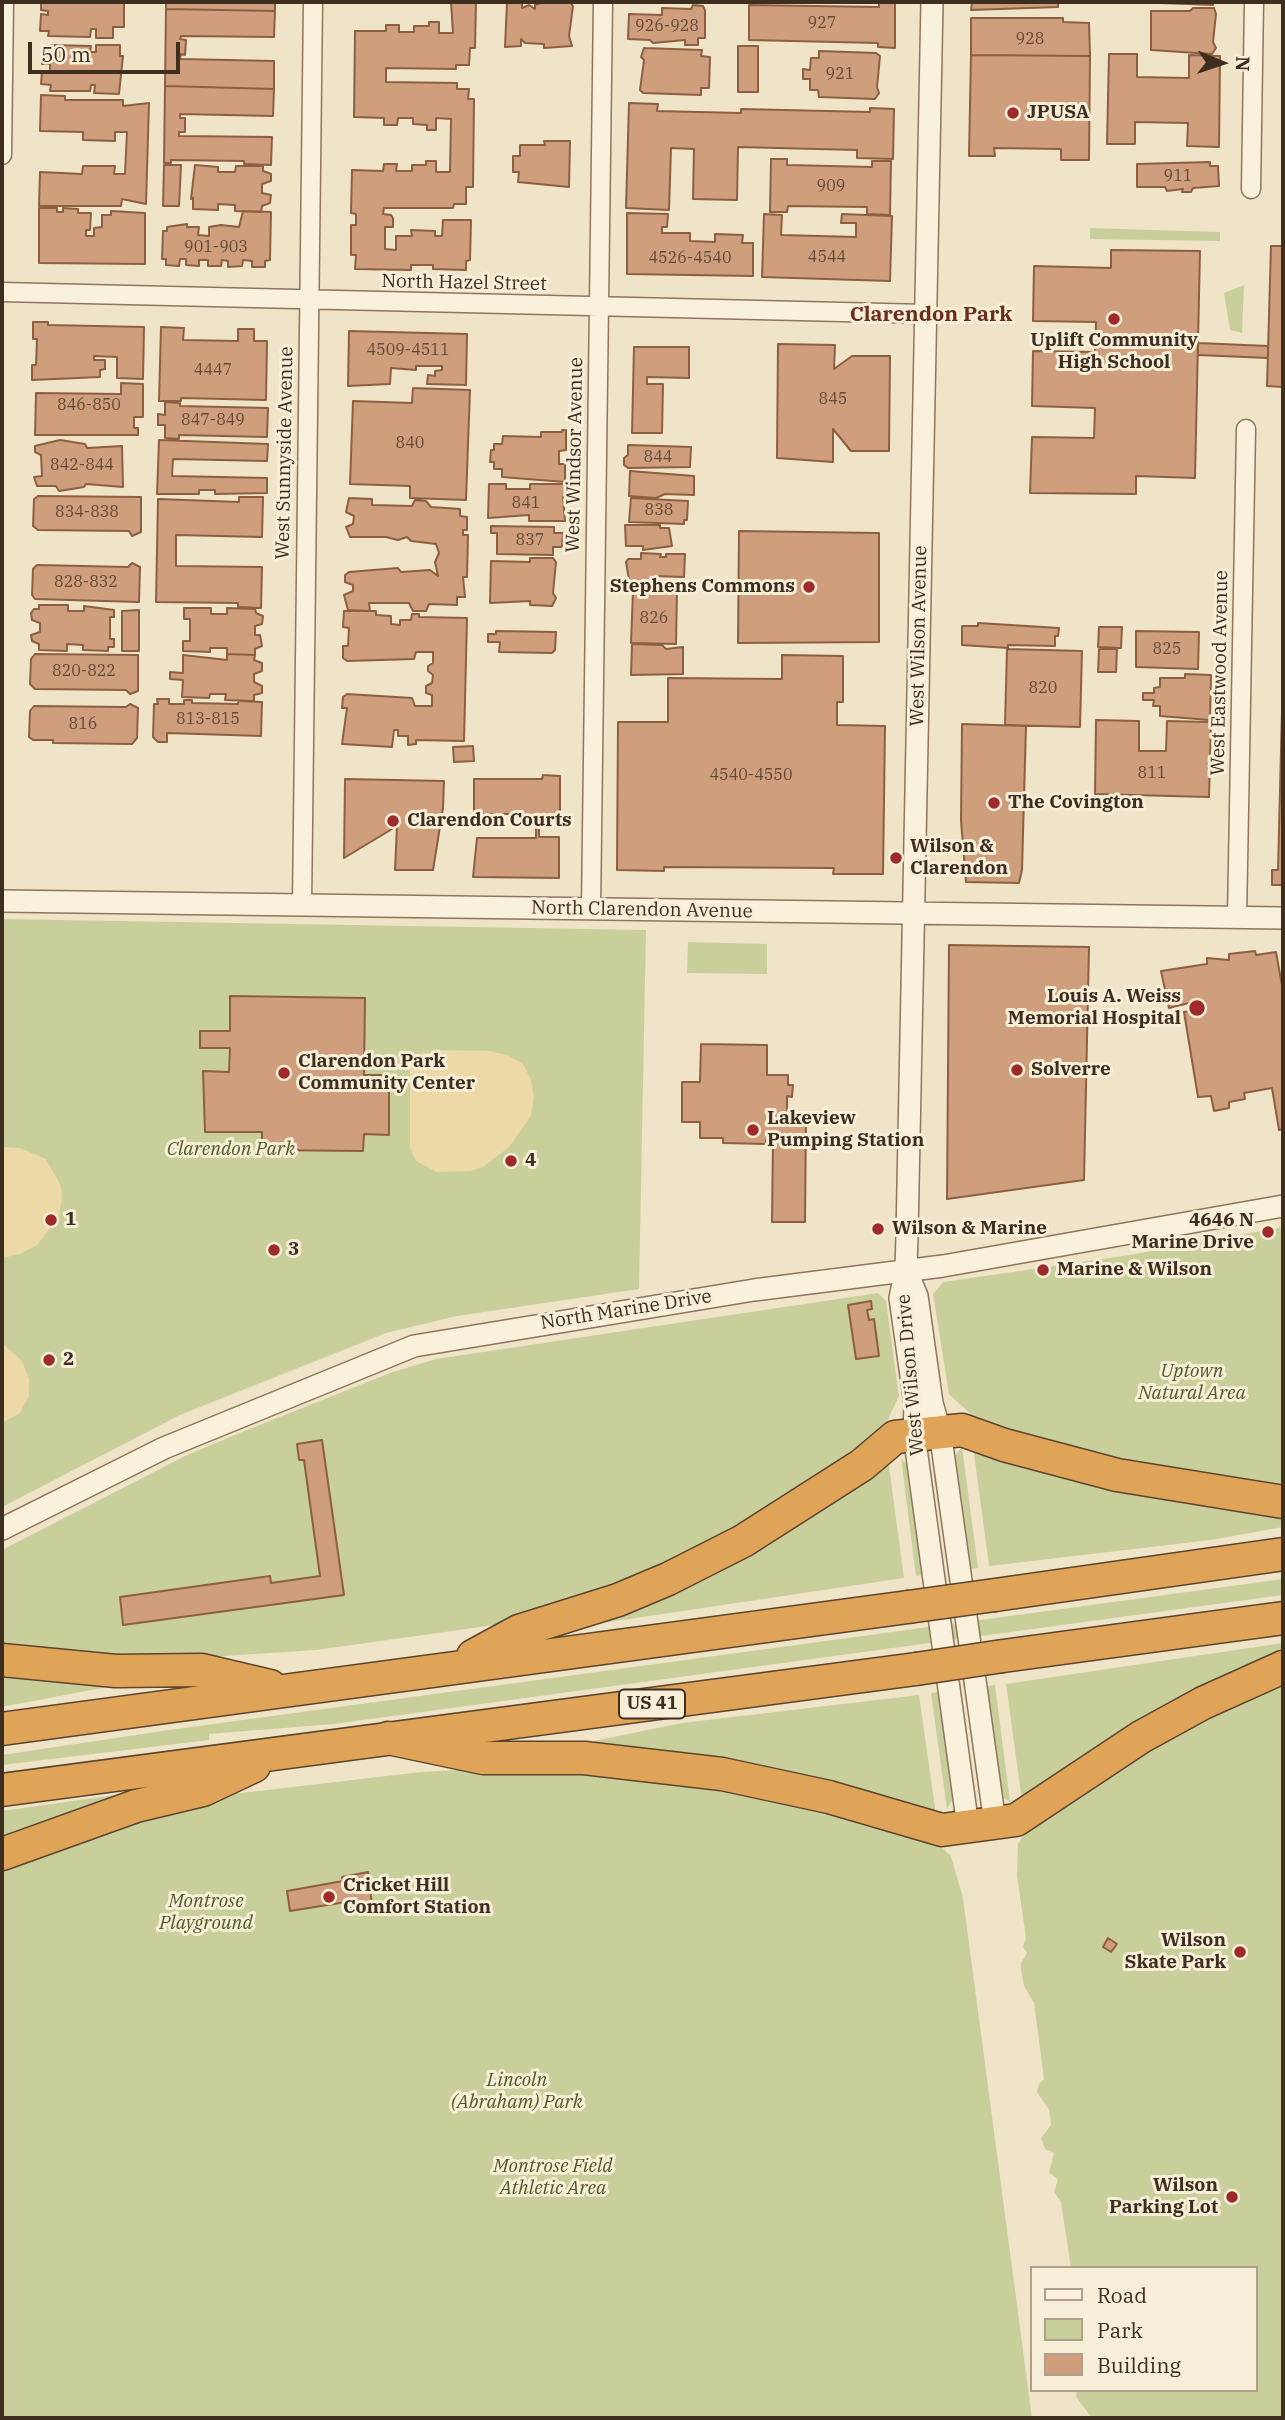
<!DOCTYPE html>
<html>
<head>
<meta charset="utf-8">
<style>
	body { margin:0 }
	#map { position:relative; width:1285px; height:2420px; overflow:hidden; background:#f0e4c8; font-family:"IBM Plex Serif",serif }
	canvas { display:block }
	.frame { position:absolute; inset:0; border:4px solid #3d2e20; pointer-events:none }
	.legend { position:absolute; left:1030px; top:2266px; width:228px; height:126px; box-sizing:border-box; background:#f7eed8; border:2px solid #ada18e; margin:0; padding:9px 12px; list-style:none; font-size:21px; color:#3d2e20 }
	.legend li { display:flex; align-items:center; gap:14px; height:35px }
	.legend b { width:35px; border:2px solid #ada18e }
	.north { position:absolute; left:1187px; top:28px; width:70px; height:70px; -webkit-text-stroke:5px #f7eed8; paint-order:stroke; rotate:92deg; font-size:19px; font-weight:700; line-height:28px; text-align:center; color:#3d2e20 }
	.north::after { content:''; display:block; margin:auto; width:24px; height:32px; background:#3d2e20; clip-path:polygon(50% 0,100% 100%,50% 72%,0 100%) }
	.scale { position:absolute; left:28px; top:42px; width:152px; height:32px; box-sizing:border-box; border:4px solid #3d2e20; border-top:0; padding-left:9px; font-size:21px; line-height:24px; white-space:nowrap; color:#3d2e20; -webkit-text-stroke:5px #f7eed8; paint-order:stroke }
</style>
</head>
<body>
<div id="map">
<canvas width="1285" height="2420"></canvas>
<div class="frame"></div>
<ul class="legend">
<li><b style="height:9px;background:#faf1dc"></b>Road</li>
<li><b style="height:19px;background:#c9cf9b"></b>Park</li>
<li><b style="height:19px;background:#cf9f7d"></b>Building</li>
</ul>
<div class="north">N</div>
<div class="scale">50 m</div>
</div>
<script>
const g = document.querySelector('canvas').getContext('2d');
g.lineJoin = 'round';
function fillPath(path, color) {
  g.fillStyle = color;
  g.fill(path, 'evenodd');
}
function toPath(rows) {
  const path = new Path2D();
  for (const r of rows) {
    path.moveTo(r[0], r[1]);
    for (let i = 2; i < r.length; i += 2) path.lineTo(r[i], r[i + 1]);
  }
  return path;
}
function strokePath(path, color, width, dash) {
  g.strokeStyle = color;
  g.lineWidth = width;
  g.lineCap = dash ? 'butt' : 'round';
  g.setLineDash(dash || []);
  g.stroke(path);
}
function write(font, color, halo, rows, align = 'center') {
  g.font = font + ' "IBM Plex Serif",serif';
  g.lineWidth = 6;
  g.setLineDash([]);
  g.textBaseline = 'middle';
  g.strokeStyle = halo;
  g.fillStyle = color;
  for (const [text, x, y, turn = 0] of rows) {
    g.save();
    g.translate(x, y);
    g.rotate((+turn || 0) * Math.PI / 180);
    g.textAlign = isNaN(turn) ? turn : align;
    if (halo) g.strokeText(text, 0, 0);
    g.fillText(text, 0, 0);
    g.restore();
  }
}
fillPath(toPath([
	[1090,228,1220,232,1220,241,1090,239],
	[1244,285,1242,333,1230,330,1224,293],
	[2,919,646,930,639,1289,457,1316,386,1333,180,1415,2,1507],
	[688,942,767,944,767,974,687,973],
	[1283,1227,1283,1490,1068,1450,979,1422,949,1394,933,1294,943,1282,1130,1255],
	[878,1293,886,1301,899,1396,883,1430,801,1492,654,1572,509,1623,316,1650,179,1659,2,1649,2,1550,187,1455,242,1432,390,1373,436,1359],
	[973,1446,1283,1509,1283,1527,1211,1540,989,1566],
	[962,1447,978,1568,970,1569,955,1456],
	[901,1458,908,1466,923,1575,916,1576],
	[888,1459,904,1578,582,1626],
	[1283,1579,1283,1595,334,1724,209,1734,209,1740,2,1765,2,1755,169,1730],
	[1283,1643,1283,1658,1022,1801,1006,1684],
	[2,1669,118,1685,2,1707],
	[1283,1679,1283,2418,1092,2418,1076,2397,1077,2390,1255,2390,1255,2268,1071,2268,1061,2202,1054,2192,1058,2179,1049,2173,1054,2153,1045,2149,1041,2138,1051,2125,1049,2110,1037,2092,1039,2084,1044,2079,1034,2003,1024,1986,1021,1970,1021,1963,1027,1953,1023,1947,1026,1938,1017,1876,1018,1844,1025,1833,1124,1760],
	[995,1685,1010,1802,1002,1797,987,1686],
	[938,1692,953,1799,947,1809,931,1693],
	[919,1695,936,1815,584,1743,682,1723],
	[523,1766,767,1794,937,1843,951,1856,963,1898,1032,2418,2,2418,2,1865,216,1796,421,1772],
	[129,1793,2,1842,2,1811]
]), '#c9cf9b');
fillPath(toPath([
	[435,1050,489,1051,507,1055,523,1064,531,1080,534,1097,531,1116,509,1147,483,1167,470,1171,437,1172,416,1161,410,1148,410,1064,423,1053,435,1053],
	[2,1147,20,1148,46,1159,61,1186,62,1200,58,1218,37,1245,20,1254,2,1258],
	[2,1343,22,1361,29,1379,29,1396,20,1413,2,1423]
]), '#ecd9a5');
const building = toPath([
	[41,2,124,2,124,27,113,27,113,38,96,38,96,29,91,29,90,37,48,36,49,31,40,31,41,14,48,15,48,11,41,10,41,2],
	[166,2,275,2,275,11,166,9,166,2],
	[451,2,476,2,475,48,470,48,469,65,456,65,456,69,386,68,386,82,457,83,457,89,469,89,468,99,474,99,473,187,466,187,466,204,454,204,453,208,384,208,383,214,391,215,393,218,393,227,385,227,385,249,396,250,396,236,412,236,411,230,435,231,435,236,442,236,443,220,471,220,470,260,466,261,466,270,433,269,433,265,411,265,411,270,355,269,356,255,351,255,351,225,356,225,356,214,351,213,352,170,383,171,384,164,397,164,396,171,412,171,412,165,426,165,426,161,436,161,436,172,450,172,451,119,436,118,436,130,427,130,427,125,413,124,413,118,398,118,397,125,384,125,384,118,354,117,355,31,386,31,386,25,399,25,399,32,414,32,414,26,429,26,429,22,439,22,439,33,453,33,451,2],
	[507,2,522,2,522,8,529,5,535,9,535,5,544,2,570,2,573,6,569,36,572,46,544,48,544,44,525,43,521,39,521,46,505,47,507,2],
	[972,2,1058,2,1058,7,971,10,972,2],
	[1135,2,1213,2,1213,5,1135,2],
	[879,3,895,3,895,48,878,47,878,43,749,40,749,5,879,7,879,3],
	[693,5,703,6,705,10,705,38,698,38,698,45,685,45,685,40,653,43,650,40,628,39,629,14,662,15,662,8,691,9,693,5],
	[1193,8,1214,8,1216,14,1213,42,1216,48,1212,54,1151,50,1151,11,1190,11,1193,8],
	[166,9,275,11,274,37,181,36,180,39,186,40,185,55,181,54,180,59,274,61,274,89,165,86,166,9],
	[971,18,1063,18,1063,22,1089,23,1090,56,971,55,971,18],
	[51,45,91,46,90,52,96,52,96,45,120,45,120,56,123,56,119,94,94,93,95,85,91,85,90,91,50,91,51,85,41,84,42,72,50,72,50,64,42,64,42,52,51,52,51,45],
	[738,46,758,46,758,92,738,92,738,46],
	[644,48,702,50,701,56,710,57,709,88,701,88,701,95,643,93,640,90,644,60,641,57,644,48],
	[819,51,876,53,880,56,877,87,879,93,875,99,819,97,818,90,810,90,810,79,803,79,803,69,810,70,811,58,819,58,819,51],
	[1109,54,1137,54,1137,77,1189,78,1189,55,1220,56,1219,147,1187,146,1188,123,1135,122,1135,144,1107,144,1109,54],
	[971,55,1090,56,1089,160,1061,160,1061,149,994,148,995,156,969,156,971,55],
	[165,86,274,89,273,116,180,114,180,118,185,118,185,132,179,132,179,136,272,137,271,165,244,164,244,161,171,160,171,163,164,163,165,86],
	[41,95,65,96,65,100,123,100,123,106,149,103,146,204,122,199,121,206,39,206,40,172,82,174,83,166,115,166,114,174,125,174,127,132,115,132,115,141,83,140,83,132,40,131,41,95],
	[629,103,658,104,657,111,741,113,741,109,870,112,870,108,894,109,893,159,857,158,857,150,738,147,737,200,693,199,694,149,671,148,669,210,626,208,629,103],
	[544,141,570,141,569,187,518,182,519,172,513,172,513,156,520,156,520,145,545,145,544,141],
	[771,159,787,159,787,165,872,167,872,161,891,161,890,215,867,214,867,207,788,206,787,212,770,212,771,159],
	[1210,162,1210,166,1218,166,1219,186,1193,188,1191,192,1182,192,1183,189,1167,191,1165,187,1137,187,1137,164,1210,162],
	[164,165,181,165,179,206,163,206,164,165],
	[195,165,218,167,218,172,235,172,236,166,263,166,263,171,271,174,271,181,262,184,262,193,271,195,270,203,262,206,261,212,235,211,235,205,218,204,218,210,193,209,193,198,191,199,195,165],
	[39,208,57,208,57,212,63,212,63,208,78,209,78,213,91,213,90,230,86,230,86,236,94,236,94,228,102,227,102,215,111,215,111,211,145,213,145,264,39,263,39,208],
	[243,211,271,212,270,260,265,261,265,267,252,267,252,261,243,260,242,266,228,267,228,261,222,260,221,266,208,266,208,260,199,260,199,266,186,265,186,259,180,259,179,266,166,265,166,259,162,259,163,231,167,231,167,227,187,224,187,227,199,227,198,235,209,236,209,227,221,225,239,227,243,211],
	[627,213,668,214,667,227,662,227,662,233,690,233,690,241,715,242,715,234,743,235,742,243,753,243,753,276,627,274,627,213],
	[764,214,782,215,781,235,856,237,856,223,841,223,842,214,892,216,890,281,762,277,764,214],
	[1271,246,1283,246,1283,387,1267,386,1271,246],
	[1111,250,1200,251,1195,478,1136,476,1136,494,1030,493,1032,437,1094,438,1095,408,1032,406,1033,351,1095,352,1096,322,1033,321,1034,266,1111,268,1111,250],
	[33,322,48,322,48,325,144,327,143,379,117,378,117,357,94,356,94,360,105,360,105,369,100,370,100,377,32,380,32,365,36,365,37,339,33,339,33,322],
	[161,327,184,328,183,340,238,341,238,329,254,329,254,341,267,341,266,400,181,398,181,401,159,401,161,327],
	[349,331,467,334,466,385,427,384,428,375,435,376,435,371,442,370,442,366,416,366,416,370,391,368,390,384,348,386,349,331],
	[1198,343,1268,346,1268,358,1198,355,1198,343],
	[778,344,835,345,834,369,852,356,890,356,889,451,851,451,833,429,833,462,777,458,778,344],
	[634,347,689,347,689,378,647,377,647,384,663,384,662,433,632,433,634,347],
	[121,383,143,384,143,417,134,417,134,428,138,428,138,435,35,435,36,393,121,394,121,383],
	[413,388,470,390,466,500,410,498,410,486,350,484,353,401,412,403,413,388],
	[165,402,180,403,180,406,268,408,267,437,179,435,179,439,165,438,165,425,158,425,158,414,165,415,165,402],
	[562,430,566,430,566,450,559,451,559,464,565,464,565,482,502,477,502,469,494,469,494,462,490,462,491,450,494,450,494,444,502,444,503,436,541,437,541,432,562,432,562,430],
	[60,440,85,444,87,448,122,446,123,487,86,484,84,487,59,491,56,486,37,486,34,477,42,476,41,455,35,452,35,446,60,440],
	[159,440,268,444,267,461,173,459,172,476,267,478,267,493,215,494,215,490,199,490,199,494,157,494,159,440],
	[628,445,691,447,690,467,628,468,624,465,624,458,628,455,628,445],
	[630,471,694,476,694,495,665,494,656,498,629,496,630,471],
	[489,484,506,484,506,489,530,489,530,484,566,484,566,498,563,497,565,521,529,521,529,515,488,518,489,484],
	[38,496,141,497,141,532,132,536,129,531,38,530,33,526,34,499,38,496],
	[239,497,263,497,262,537,176,535,176,566,262,567,261,608,238,607,238,603,156,602,158,499,239,502,239,497],
	[349,498,372,499,372,505,412,506,415,500,426,501,431,507,460,509,460,516,467,517,467,530,463,530,463,535,468,535,467,577,463,577,465,597,457,597,457,605,429,604,426,611,413,611,409,603,369,603,370,611,348,610,344,595,353,591,353,585,345,582,345,575,349,572,398,568,401,572,430,570,438,576,435,562,439,553,436,544,411,541,407,537,398,540,386,537,350,537,346,527,353,524,354,516,346,512,349,498],
	[631,498,688,501,687,520,684,520,684,524,629,522,631,498],
	[625,525,660,525,660,528,669,528,672,546,643,550,643,546,626,546,625,525],
	[491,526,554,527,554,533,563,533,562,547,553,547,553,555,497,554,497,533,491,533,491,526],
	[739,531,879,533,879,642,738,643,739,531],
	[641,553,661,554,660,557,666,557,666,554,685,554,684,577,653,576,652,581,629,580,626,562,628,559,641,559,641,553],
	[530,558,553,558,556,562,553,593,556,598,552,606,530,605,530,601,490,603,491,561,530,562,530,558],
	[132,563,140,567,139,602,35,599,32,595,33,569,37,565,128,567,132,563],
	[633,591,677,592,676,644,631,643,633,591],
	[39,605,68,605,68,611,84,611,84,606,114,610,114,617,110,617,110,639,114,639,114,647,108,647,108,651,83,650,83,645,67,644,67,651,39,650,39,644,32,641,31,635,40,632,40,623,32,620,31,613,34,609,39,609,39,605],
	[184,608,211,608,211,614,227,614,227,608,255,609,256,613,263,616,262,624,255,626,255,635,260,635,262,646,255,649,255,655,227,654,227,648,210,648,210,652,183,651,183,641,190,641,190,619,184,619,184,608],
	[139,610,139,651,122,651,122,611,139,610],
	[344,611,376,611,376,615,391,616,391,624,400,625,400,620,411,620,412,614,419,614,419,617,467,618,464,741,416,740,416,744,408,745,408,736,398,736,398,730,394,730,392,747,342,744,347,708,342,708,343,697,347,694,412,698,415,706,432,706,432,695,426,693,426,686,432,683,433,675,428,671,428,666,433,663,433,652,416,652,414,659,347,661,343,658,343,646,348,646,349,628,343,627,344,611],
	[978,623,1059,628,1058,636,1055,636,1055,646,1008,645,1008,648,962,645,962,626,978,626,978,623],
	[1099,627,1122,627,1121,648,1098,647,1099,627],
	[496,631,556,632,555,650,552,653,499,652,500,642,488,642,488,634,496,634,496,631],
	[1136,631,1199,632,1198,669,1136,667,1136,631],
	[632,644,662,645,666,649,683,647,683,674,631,675,632,644],
	[1007,649,1082,651,1080,727,1005,725,1007,649],
	[1099,649,1117,649,1116,672,1098,672,1099,649],
	[35,654,138,655,138,691,130,694,126,690,35,689,30,684,31,659,35,654],
	[227,654,255,655,254,660,262,663,262,671,254,674,254,682,262,686,262,693,254,695,254,701,225,700,226,694,210,694,209,698,182,697,183,680,170,679,170,672,183,673,183,655,227,660,227,654],
	[782,655,843,656,843,702,837,702,837,725,885,726,883,874,833,874,834,868,664,867,664,871,617,870,618,722,668,722,668,678,782,679,782,655],
	[1283,671,1283,885,1272,885,1272,870,1278,870,1283,671],
	[1185,674,1211,675,1210,720,1160,716,1160,706,1153,706,1154,700,1143,700,1143,693,1154,693,1154,688,1160,687,1160,678,1185,678,1185,674],
	[157,699,169,699,169,704,184,704,184,700,192,700,192,703,238,704,238,701,262,702,261,736,167,733,167,742,158,742,153,737,154,704,158,704,157,699],
	[130,704,138,708,137,738,132,744,53,743,53,740,33,740,29,737,30,711,34,706,126,707,130,704],
	[1096,720,1139,721,1139,751,1166,751,1167,721,1211,722,1209,797,1095,794,1096,720],
	[962,724,1026,726,1022,870,1019,883,966,882,961,821,962,724],
	[473,746,474,761,454,762,453,747,473,746],
	[543,775,560,776,560,826,539,826,539,837,559,837,559,878,473,877,477,838,536,838,536,825,529,825,529,814,474,814,474,779,542,779,543,775],
	[345,779,444,781,443,808,433,870,395,870,397,826,344,858,345,779],
	[949,945,1089,947,1084,1180,947,1199,949,945],
	[1255,951,1256,955,1276,952,1283,991,1283,1129,1279,1130,1272,1088,1244,1093,1245,1099,1229,1102,1229,1108,1214,1111,1211,1096,1198,1097,1184,1012,1190,1011,1189,1003,1169,1008,1161,971,1207,964,1207,958,1229,960,1229,954,1255,951],
	[230,996,365,998,364,1075,389,1075,389,1135,364,1134,363,1151,262,1150,262,1132,205,1132,203,1071,229,1072,230,1048,200,1048,200,1031,230,1031,230,996],
	[701,1044,767,1045,767,1075,788,1075,788,1085,793,1085,792,1097,787,1096,787,1118,806,1118,805,1222,772,1222,773,1139,766,1140,766,1144,723,1143,723,1138,700,1138,700,1122,682,1122,682,1082,700,1082,701,1044],
	[871,1301,872,1309,867,1310,869,1320,874,1319,879,1356,856,1359,848,1305,871,1301],
	[322,1440,344,1595,123,1625,120,1597,270,1576,271,1583,320,1576,304,1460,299,1460,297,1444,322,1440],
	[368,1872,372,1905,347,1908,346,1902,290,1911,287,1891,343,1881,342,1877,368,1872],
	[1108,1938,1117,1944,1111,1952,1103,1947,1108,1938]
]);
fillPath(building, '#cf9f7d');
strokePath(building, '#8d5f41', 2);
const minor = toPath([
	[2,155,4,2],
	[1251,189,1254,2],
	[2,292,926,314],
	[302,905,313,2],
	[591,909,603,2],
	[1237,918,1246,429]
]);
const tertiary = toPath([
	[932,2,907,1235,906,1270,900,1298,915,1404,914,1434,968,1827],
	[2,901,1283,918],
	[906,1270,917,1296,932,1403,940,1431,995,1823],
	[2,1529,164,1448,414,1346,754,1290,943,1266,1283,1206]
]);
const motorway = toPath([
	[995,1595,1283,1554],
	[473,1656,519,1631,618,1600,668,1579,743,1541,862,1465,895,1437,962,1430,1004,1445,1117,1475,1283,1502],
	[1003,1656,1283,1618],
	[2,1660,116,1671,202,1670,270,1686],
	[2,1729,908,1607],
	[388,1738,483,1758,584,1758,722,1774,829,1797,942,1830,1016,1820,1141,1737,1203,1703,1283,1667],
	[2,1790,916,1669],
	[2,1854,136,1806,203,1790,254,1766]
]);
strokePath(minor, '#8d765c', 21);
strokePath(tertiary, '#8d765c', 24);
strokePath(motorway, '#5b4430', 35);
strokePath(minor, '#faf1dc', 18);
strokePath(tertiary, '#faf1dc', 21);
strokePath(motorway, '#e0a458', 32);
const motorwayBridge = toPath([
	[908,1607,995,1595],
	[916,1669,1003,1656]
]);
strokePath(motorwayBridge, '#5b4430', 35, []);
strokePath(motorwayBridge, '#e0a458', 32);
for (const [x, y, r, color] of [
	[1013,113,7,"#9e2a2b"],
	[1114,319,7,"#9e2a2b"],
	[809,587,7,"#9e2a2b"],
	[994,803,7,"#9e2a2b"],
	[393,821,7,"#9e2a2b"],
	[896,858,7,"#9e2a2b"],
	[1197,1008,9,"#9e2a2b"],
	[1017,1070,7,"#9e2a2b"],
	[284,1073,7,"#9e2a2b"],
	[753,1130,7,"#9e2a2b"],
	[511,1161,7,"#9e2a2b"],
	[51,1220,7,"#9e2a2b"],
	[878,1229,7,"#9e2a2b"],
	[1268,1232,7,"#9e2a2b"],
	[274,1250,7,"#9e2a2b"],
	[1043,1270,7,"#9e2a2b"],
	[49,1360,7,"#9e2a2b"],
	[329,1897,7,"#9e2a2b"],
	[1240,1952,7,"#9e2a2b"],
	[1232,2197,7,"#9e2a2b"]
]) {
  const dot = new Path2D();
  dot.arc(x, y, r, 0, 2 * Math.PI);
  g.fillStyle = color;
  g.fill(dot);
  strokePath(dot, '#f7eed8', 2.5);
}
write('16px', '#624a37', null, [
	["927",822,23],
	["926-928",667,26],
	["928",1030,39],
	["921",840,74],
	["911",1178,176],
	["909",831,186],
	["901-903",216,247],
	["4544",827,257],
	["4526-4540",690,258],
	["4509-4511",408,350],
	["4447",213,370],
	["845",833,399],
	["846-850",89,405],
	["847-849",213,420],
	["840",410,443],
	["844",658,457],
	["842-844",82,465],
	["841",526,503],
	["838",659,510],
	["834-838",87,512],
	["837",530,540],
	["828-832",86,582],
	["826",654,618],
	["825",1167,649],
	["820-822",84,671],
	["820",1043,688],
	["813-815",208,719],
	["816",83,724],
	["811",1152,773],
	["4540-4550",751,775]
]);
for (const [x, y, w] of [
	[652,1704,66]
]) {
  const box = new Path2D();
  box.roundRect(x - w / 2, y - 14.5, w, 29, 5);
  g.fillStyle = '#f7eed8';
  g.fill(box);
  strokePath(box, '#3d2e20', 2);
}
write('bold 18px', '#3d2e20', null, [
	["US 41",652,1704]
]);
write('bold 19px', '#3d2e20', '#f7eed8', [
	["JPUSA",1027,113],
	["Uplift Community",1114,341,"center"],
	["High School",1114,363,"center"],
	["Stephens Commons",795,587,"right"],
	["The Covington",1008,803],
	["Clarendon Courts",407,821],
	["Wilson &",910,847],
	["Clarendon",910,869],
	["Louis A. Weiss",1181,997,"right"],
	["Memorial Hospital",1181,1019,"right"],
	["Clarendon Park",298,1062],
	["Community Center",298,1084],
	["Solverre",1031,1070],
	["Lakeview",767,1119],
	["Pumping Station",767,1141],
	["4",525,1161],
	["1",65,1220],
	["4646 N",1254,1221,"right"],
	["Marine Drive",1254,1243,"right"],
	["Wilson & Marine",892,1229],
	["3",288,1250],
	["Marine & Wilson",1057,1270],
	["2",63,1360],
	["Cricket Hill",343,1886],
	["Comfort Station",343,1908],
	["Wilson",1226,1941,"right"],
	["Skate Park",1226,1963,"right"],
	["Wilson",1218,2186,"right"],
	["Parking Lot",1218,2208,"right"]
], 'left');
write('19px', '#3d2e20', '#f7eed8', [
	["North Hazel Street",464,283,1],
	["West Sunnyside Avenue",285,453,-89],
	["West Windsor Avenue",575,455,-89],
	["West Wilson Avenue",919,636,-89],
	["West Eastwood Avenue",1220,673,-89],
	["North Clarendon Avenue",642,910,1],
	["North Marine Drive",626,1310,-9],
	["West Wilson Drive",911,1375,-95]
]);
write('italic 19px', '#4d5a26', '#f7eed8', [
	["Clarendon Park",231,1150],
	["Uptown",1192,1372],
	["Natural Area",1192,1394],
	["Montrose",206,1902],
	["Playground",206,1924],
	["Lincoln",517,2081],
	["(Abraham) Park",517,2103],
	["Montrose Field",553,2167],
	["Athletic Area",553,2189]
]);
write('bold 21px', '#6b2e1e', '#f7eed8', [
	["Clarendon Park",931,315]
]);
</script>
</body>
</html>
